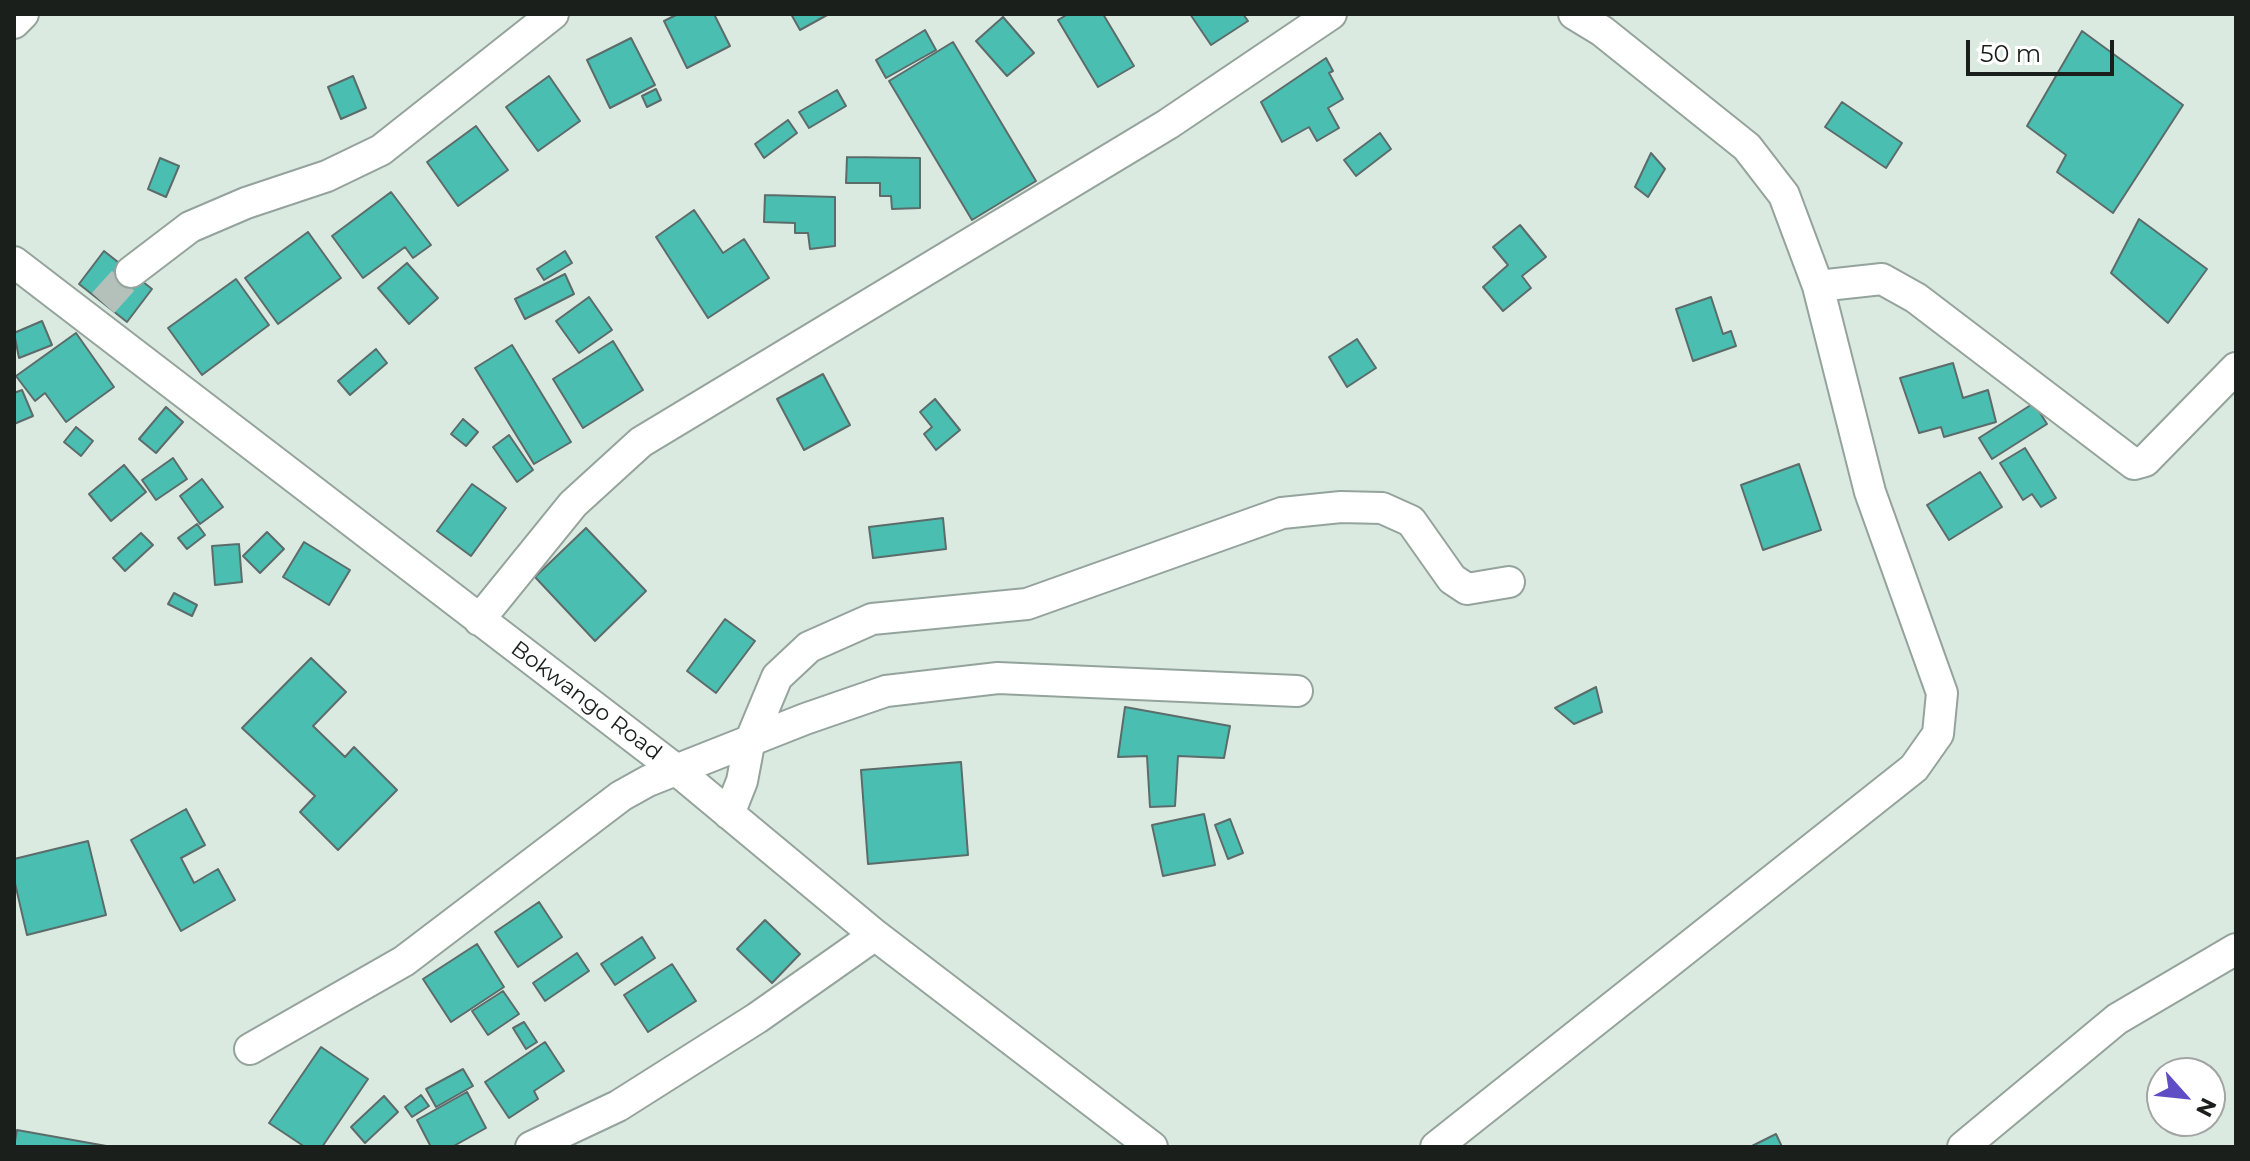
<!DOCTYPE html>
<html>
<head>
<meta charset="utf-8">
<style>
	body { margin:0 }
	#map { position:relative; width:2250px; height:1161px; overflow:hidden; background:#dbeae1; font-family:Montserrat,sans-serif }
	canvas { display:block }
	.frame { position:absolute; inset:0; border:16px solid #1a1f1c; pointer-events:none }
	.north { position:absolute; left:2146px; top:1057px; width:80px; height:80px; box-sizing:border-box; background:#fff; border:2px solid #a3a5a4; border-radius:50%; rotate:117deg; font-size:22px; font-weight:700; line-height:32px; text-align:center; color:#1a1f1c }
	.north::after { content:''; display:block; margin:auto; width:28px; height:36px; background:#5f4dc6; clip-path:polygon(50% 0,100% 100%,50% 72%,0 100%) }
	.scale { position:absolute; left:1966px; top:40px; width:148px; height:36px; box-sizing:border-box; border:4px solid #1a1f1c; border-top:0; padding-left:10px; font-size:24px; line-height:28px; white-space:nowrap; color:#1a1f1c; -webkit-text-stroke:6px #fff; paint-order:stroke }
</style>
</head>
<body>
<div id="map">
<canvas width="2250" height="1161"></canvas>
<div class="frame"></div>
<div class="north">N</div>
<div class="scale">50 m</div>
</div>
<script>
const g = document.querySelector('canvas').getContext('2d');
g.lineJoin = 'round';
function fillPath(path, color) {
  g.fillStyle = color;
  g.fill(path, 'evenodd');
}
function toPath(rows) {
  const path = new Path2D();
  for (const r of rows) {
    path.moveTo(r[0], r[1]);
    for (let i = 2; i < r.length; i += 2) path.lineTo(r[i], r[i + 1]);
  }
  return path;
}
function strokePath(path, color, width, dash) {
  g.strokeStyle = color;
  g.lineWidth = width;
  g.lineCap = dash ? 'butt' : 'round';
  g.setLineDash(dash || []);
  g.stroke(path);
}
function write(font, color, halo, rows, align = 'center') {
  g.font = font + ' Montserrat,sans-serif';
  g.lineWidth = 6;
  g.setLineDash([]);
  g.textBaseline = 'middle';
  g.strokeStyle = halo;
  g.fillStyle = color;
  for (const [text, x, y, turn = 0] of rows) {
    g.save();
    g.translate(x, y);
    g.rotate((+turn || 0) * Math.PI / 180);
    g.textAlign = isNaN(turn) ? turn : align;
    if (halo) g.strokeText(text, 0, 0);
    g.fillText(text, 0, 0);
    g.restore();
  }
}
const building = toPath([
	[678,14,714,14,730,46,687,68,664,21,678,14],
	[791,14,829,14,800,30,791,14],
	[1068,14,1103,14,1134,66,1098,87,1058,20,1068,14],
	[1190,14,1243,14,1248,21,1211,45,1190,14],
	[1003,17,1034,53,1007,76,976,41,1003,17],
	[925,30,936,50,886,78,876,60,925,30],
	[2082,31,2183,105,2113,213,2057,172,2066,155,2027,126,2082,31],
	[631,38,655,85,610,108,587,60,631,38],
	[953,42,1036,181,972,220,889,81,953,42],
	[1326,58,1333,71,1329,73,1343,99,1328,108,1339,128,1317,141,1309,127,1282,142,1261,102,1326,58],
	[353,76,366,108,341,119,328,87,353,76],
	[549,76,580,121,538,151,506,107,549,76],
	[656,89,661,100,647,107,642,96,656,89],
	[837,90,846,106,809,128,799,112,837,90],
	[1842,102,1902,143,1886,168,1825,127,1842,102],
	[788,120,797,133,764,158,755,144,788,120],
	[476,126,508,170,458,206,427,162,476,126],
	[1380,133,1391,149,1356,176,1344,160,1380,133],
	[1651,153,1665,169,1648,197,1635,187,1651,153],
	[847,157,920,158,920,208,892,209,891,196,880,196,880,183,846,183,847,157],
	[160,158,179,166,166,197,148,189,160,158],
	[391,192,431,245,413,258,405,247,363,278,332,236,391,192],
	[765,195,835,197,835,246,810,249,808,233,795,233,795,223,764,222,765,195],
	[694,210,723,253,744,239,769,278,708,318,656,237,694,210],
	[2139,219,2207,269,2168,323,2111,273,2139,219],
	[1520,225,1546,257,1522,276,1531,288,1503,311,1483,287,1508,265,1493,247,1520,225],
	[308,232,341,278,278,324,245,278,308,232],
	[104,251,152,289,127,322,79,284,104,251],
	[565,251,572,263,544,280,537,269,565,251],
	[407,263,438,298,409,324,378,288,407,263],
	[565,274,574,294,525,319,515,299,565,274],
	[236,279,269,325,202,375,168,328,236,279],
	[589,297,612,330,579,353,556,321,589,297],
	[1711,297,1723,334,1731,331,1736,346,1693,361,1676,309,1711,297],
	[42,321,52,345,19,358,14,333,42,321],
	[76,333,114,387,66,422,45,393,35,401,16,376,76,333],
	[1357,339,1376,368,1347,387,1329,357,1357,339],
	[613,341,643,390,583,428,553,379,613,341],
	[512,345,571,442,534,464,475,368,512,345],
	[376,349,387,363,350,395,338,381,376,349],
	[1953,363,1963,398,1988,390,1996,422,1944,437,1941,427,1919,433,1900,378,1953,363],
	[823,374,850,425,804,450,777,399,823,374],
	[22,390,33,416,14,424,14,393,22,390],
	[935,399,960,430,936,450,924,434,932,427,920,412,935,399],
	[2034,403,2047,424,1992,459,1979,438,2034,403],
	[166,407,183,422,156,453,139,439,166,407],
	[463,419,478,432,466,446,451,434,463,419],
	[76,427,93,441,81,456,64,442,76,427],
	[509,435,533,470,517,482,493,447,509,435],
	[2025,448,2056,498,2041,507,2032,494,2023,500,2000,463,2025,448],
	[173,458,187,479,156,500,142,480,173,458],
	[1799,464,1821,530,1763,550,1741,485,1799,464],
	[124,465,146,492,111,521,89,494,124,465],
	[1980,472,2002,507,1949,540,1927,505,1980,472],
	[202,479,223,507,200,524,180,496,202,479],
	[472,484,506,508,471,556,437,531,472,484],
	[943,518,946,549,873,558,869,527,943,518],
	[197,524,205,535,187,549,178,538,197,524],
	[586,528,646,591,595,641,535,577,586,528],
	[267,532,284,549,260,573,243,556,267,532],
	[141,533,153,545,125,571,113,558,141,533],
	[304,542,350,570,329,605,283,577,304,542],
	[239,544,242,582,215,585,212,546,239,544],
	[174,593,197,605,192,616,168,604,174,593],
	[725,619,755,641,716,693,687,671,725,619],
	[311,658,346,692,313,726,345,757,354,747,397,790,338,850,300,812,315,796,242,728,311,658],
	[1596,687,1602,712,1574,724,1555,708,1596,687],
	[1125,707,1230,726,1224,758,1178,756,1175,806,1150,807,1147,756,1118,757,1125,707],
	[961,762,968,855,868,864,861,770,961,762],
	[186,809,205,845,181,858,194,883,218,869,235,900,181,931,131,840,186,809],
	[1204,814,1215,865,1163,876,1152,825,1204,814],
	[1230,819,1243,853,1228,859,1215,825,1230,819],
	[88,841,106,915,27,935,14,879,14,859,88,841],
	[539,902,562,937,518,967,495,932,539,902],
	[765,920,800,954,772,983,737,949,765,920],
	[642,937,655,958,615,985,601,964,642,937],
	[477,944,504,987,451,1022,423,979,477,944],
	[577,953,589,971,545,1001,533,983,577,953],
	[672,964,696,1001,648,1032,624,995,672,964],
	[503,991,519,1014,488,1035,472,1011,503,991],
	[524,1022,537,1042,526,1049,513,1028,524,1022],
	[545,1042,564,1071,534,1091,538,1099,509,1118,485,1082,545,1042],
	[321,1047,368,1079,322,1147,305,1147,269,1123,321,1047],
	[463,1069,473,1086,436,1107,426,1089,463,1069],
	[467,1092,486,1128,452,1147,431,1147,417,1120,467,1092],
	[421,1095,429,1106,412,1117,405,1107,421,1095],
	[384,1096,398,1112,365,1143,351,1127,384,1096],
	[17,1130,112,1147,14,1147,17,1130],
	[1776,1134,1782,1147,1750,1147,1776,1134]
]);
fillPath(building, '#4bbeb2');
strokePath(building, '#5b6c6a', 2);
strokePath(toPath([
	[103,303,131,272]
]), '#b4c1ba', 30, [30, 15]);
const minor = toPath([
	[14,23,23,14],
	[14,262,679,772,875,935,1152,1147],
	[131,272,190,227,246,203,327,176,381,150,553,14],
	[1818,286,1882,279,1916,298,2134,464,2145,461,2236,368],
	[479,620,573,504,641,442,1168,124,1331,14],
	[729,814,742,781,749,744,777,677,809,647,872,619,1027,604,1282,513,1341,507,1382,508,1411,521,1452,579,1467,589,1509,582],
	[250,1049,404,961,621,796,648,781,805,719,886,691,998,678,1297,691],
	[531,1147,618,1106,757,1018,875,935],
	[1436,1147,1914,768,1938,734,1942,693,1870,492,1818,286,1784,195,1747,147,1602,31,1574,14],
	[1963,1147,2117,1019,2236,949]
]);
strokePath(minor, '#94a39b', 34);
strokePath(minor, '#fff', 30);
write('22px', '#1a1f1c', '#fff', [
	["Bokwango Road",586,701,37]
]);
</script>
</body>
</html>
